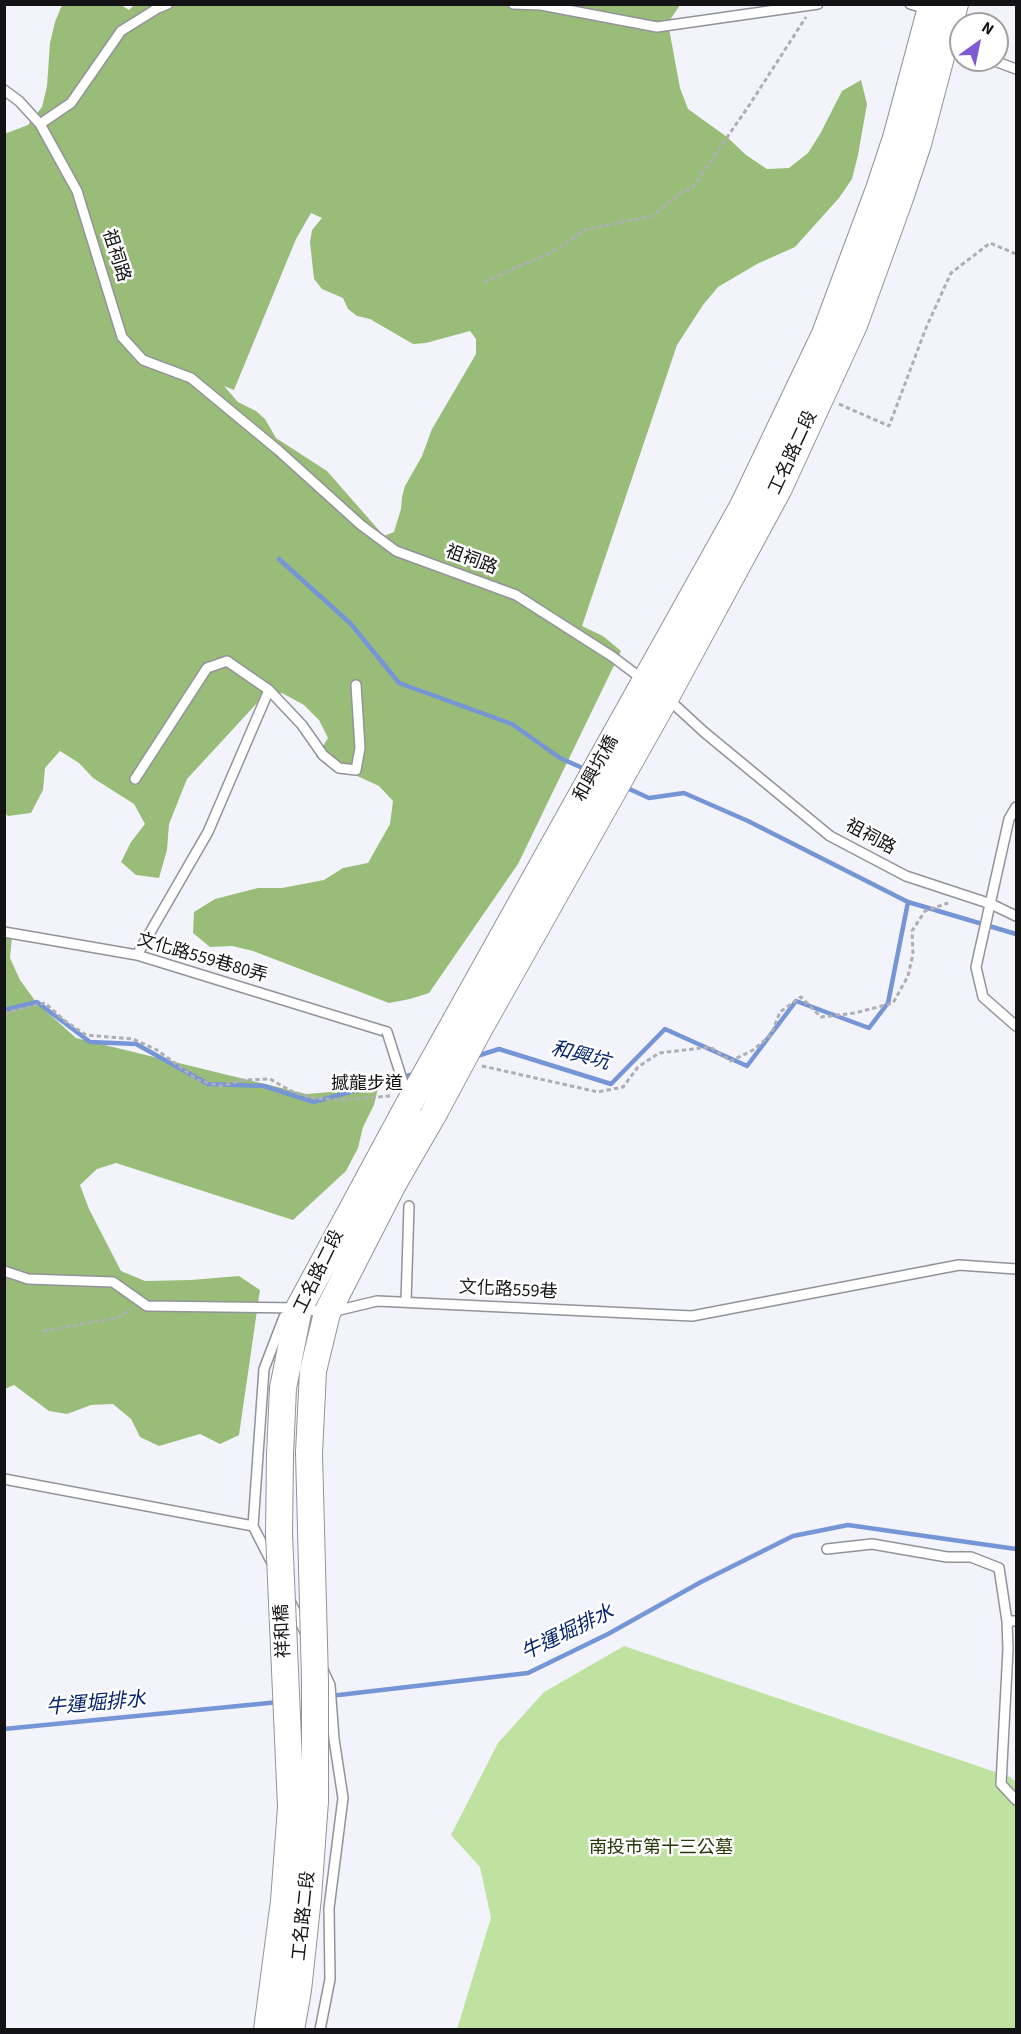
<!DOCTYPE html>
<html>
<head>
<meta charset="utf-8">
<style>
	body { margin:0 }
	#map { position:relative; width:1021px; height:2034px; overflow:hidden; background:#f3f4fb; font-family:"Source Sans 3",sans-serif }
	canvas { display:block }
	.frame { position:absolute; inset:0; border:6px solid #131316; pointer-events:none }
	.north { position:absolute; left:949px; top:12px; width:60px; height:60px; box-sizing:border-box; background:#fff; border:2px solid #a1a1a2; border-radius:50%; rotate:33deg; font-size:16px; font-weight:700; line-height:24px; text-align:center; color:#131316 }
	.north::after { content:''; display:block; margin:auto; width:21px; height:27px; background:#805ad4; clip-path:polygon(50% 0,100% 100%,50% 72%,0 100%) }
</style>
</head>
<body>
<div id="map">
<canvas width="1021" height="2034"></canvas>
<div class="frame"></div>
<div class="north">N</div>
</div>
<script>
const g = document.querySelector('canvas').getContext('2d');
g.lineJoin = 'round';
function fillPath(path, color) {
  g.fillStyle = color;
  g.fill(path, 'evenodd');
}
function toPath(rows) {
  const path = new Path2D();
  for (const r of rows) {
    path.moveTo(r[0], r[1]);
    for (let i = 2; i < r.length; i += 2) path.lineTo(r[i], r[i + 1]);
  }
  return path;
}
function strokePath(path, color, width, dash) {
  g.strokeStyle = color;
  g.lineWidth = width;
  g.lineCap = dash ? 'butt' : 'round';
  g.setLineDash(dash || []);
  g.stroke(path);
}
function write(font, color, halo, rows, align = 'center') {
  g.font = font + ' "Source Sans 3","Noto Sans TC",sans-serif';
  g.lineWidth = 5;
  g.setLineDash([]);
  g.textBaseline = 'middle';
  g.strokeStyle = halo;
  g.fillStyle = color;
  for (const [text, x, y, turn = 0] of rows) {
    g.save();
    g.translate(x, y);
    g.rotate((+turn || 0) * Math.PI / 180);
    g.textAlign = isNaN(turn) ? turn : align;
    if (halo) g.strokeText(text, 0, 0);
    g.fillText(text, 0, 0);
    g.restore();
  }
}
fillPath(toPath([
	[624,1646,1010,1777,1016,1782,1016,2029,457,2029,491,1918,480,1867,451,1835,498,1743,544,1692]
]), '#bfe2a1');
fillPath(toPath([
	[135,4,680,5,668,23,680,88,688,109,727,137,746,155,767,169,789,168,808,153,820,134,842,91,861,80,867,104,858,155,852,179,839,198,795,247,757,264,718,287,703,305,677,345,582,626,603,636,621,651,518,864,429,993,410,999,389,1003,253,951,232,946,210,947,193,933,194,912,215,899,258,888,282,888,324,880,343,868,368,863,390,824,393,801,379,786,316,757,328,738,319,720,304,705,282,693,258,702,187,779,169,824,167,850,159,878,136,875,121,862,131,842,145,824,134,804,93,778,79,763,60,751,45,768,43,790,31,813,8,816,5,813,4,131,7,133,28,125,42,107,47,86,50,43,55,22,62,5,121,5,129,10],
	[311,213,322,218,312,230,310,242,314,279,322,289,343,298,348,309,357,316,370,319,413,344,426,343,470,331,476,339,476,354,432,429,422,456,405,486,402,497,401,509,394,532,384,536,327,471,276,438,265,419,256,411,238,402,224,386,234,390,296,239],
	[4,928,12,936,10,958,20,980,36,1002,76,1038,306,1094,331,1092,379,1084,374,1105,363,1127,358,1148,346,1171,293,1220,116,1163,97,1169,80,1185,89,1209,121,1271,145,1281,191,1280,239,1276,260,1290,239,1435,220,1444,200,1434,159,1446,140,1437,131,1419,113,1404,91,1405,67,1414,49,1411,14,1385,5,1389]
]), '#99bd78');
strokePath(toPath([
	[279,559,351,624,399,683,512,724,560,758,587,770],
	[625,787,649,798,684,793,748,821,908,902,1016,934],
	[4,1010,37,1002,90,1042,136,1044,208,1084,264,1086,314,1102,414,1074],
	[474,1057,499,1049,611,1084,665,1029,747,1066,796,1001,869,1028,888,1003,908,902],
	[330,1696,528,1673,608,1634,701,1582,793,1536,848,1525,1016,1549],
	[4,1729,279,1702]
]), '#7595d6', 4.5);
const service = toPath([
	[513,4,541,5,657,27,818,4],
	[910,4,927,9],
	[992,60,1016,69],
	[4,90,19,101,40,124,77,191,122,337,143,360,191,378,278,450,361,525,396,551,516,595,613,657,666,697,704,732,830,836,906,876,991,904,1016,916],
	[40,124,71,103,121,31,158,8,168,4],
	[135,779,207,668,227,661,269,690,302,725,323,755,339,768,356,770,360,748,356,685],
	[1016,807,1009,819,976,967,983,997,1016,1026],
	[4,932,137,955,387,1032],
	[137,955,208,832,269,690],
	[4,1271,28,1279,113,1282,147,1306,299,1308,327,1313,377,1301,692,1316,959,1265,1016,1269],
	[406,1302,409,1206],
	[4,1479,253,1526,272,1563],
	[253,1526,264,1369,284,1317,293,1312],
	[827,1549,872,1544,947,1557,971,1557,999,1568,1007,1621],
	[291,1603,306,1634],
	[1016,1621,1007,1621,1008,1649,1001,1784,1016,1800],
	[320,2030,330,1979,329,1908,343,1798,334,1739,330,1685,323,1670]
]);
const secondary = toPath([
	[456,1020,743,506,825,334,878,192,896,138,932,4],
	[478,1031,666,697,779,488,854,325,900,198,918,144,955,4],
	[309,1453,313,1371,327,1313,393,1184,434,1113],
	[280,1455,283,1388,299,1308,409,1104],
	[267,2030,284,1901,291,1807],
	[291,2030,298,1990,308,1897,315,1801]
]);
strokePath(service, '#92939a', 12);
strokePath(secondary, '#92939a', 28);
strokePath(toPath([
	[484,282,558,249,584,230,652,216,682,192,693,187,750,104,806,17],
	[839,404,889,426,926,328,951,273,990,243,1016,254],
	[4,1013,45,1003,65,1021,86,1035,133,1039,157,1050,198,1080,221,1086,243,1080,270,1079,293,1092,313,1098,341,1100,390,1096],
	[482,1066,598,1092,623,1087,638,1067,659,1053,710,1047,731,1061,753,1050,771,1035,780,1012,801,997,821,1017,855,1013,893,1003,908,976,913,954,912,931,925,911,948,903],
	[43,1331,117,1318,131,1309]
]), '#aeafb5', 3, [4.5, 3]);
strokePath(service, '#fff', 9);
strokePath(secondary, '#fff', 26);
const serviceBridge = toPath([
	[387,1032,408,1098]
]);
const secondaryBridge = toPath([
	[409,1104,456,1020],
	[434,1113,478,1031],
	[309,1453,315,1681,315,1801],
	[280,1455,279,1534,291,1807]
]);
strokePath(serviceBridge, '#92939a', 12, []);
strokePath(secondaryBridge, '#92939a', 28, []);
strokePath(serviceBridge, '#fff', 9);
strokePath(secondaryBridge, '#fff', 26);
write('18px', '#131316', '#fff', [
	["祖祠路",115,256,72],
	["工名路二段",794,453,-65],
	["祖祠路",471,561,20],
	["和興坑橋",597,769,-61],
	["祖祠路",870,838,28],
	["文化路559巷80弄",202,959,16],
	["撼龍步道",367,1085],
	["工名路二段",320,1272,-64],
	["文化路559巷",508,1291,3],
	["祥和橋",284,1631,-93],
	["工名路二段",305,1916,-84]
]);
write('18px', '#233906', '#fff', [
	["南投市第十三公墓",661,1849]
]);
write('italic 20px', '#05246e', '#fff', [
	["和興坑",580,1057,15],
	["牛運堀排水",568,1634,-26],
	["牛運堀排水",96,1705,-5]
]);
</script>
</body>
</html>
